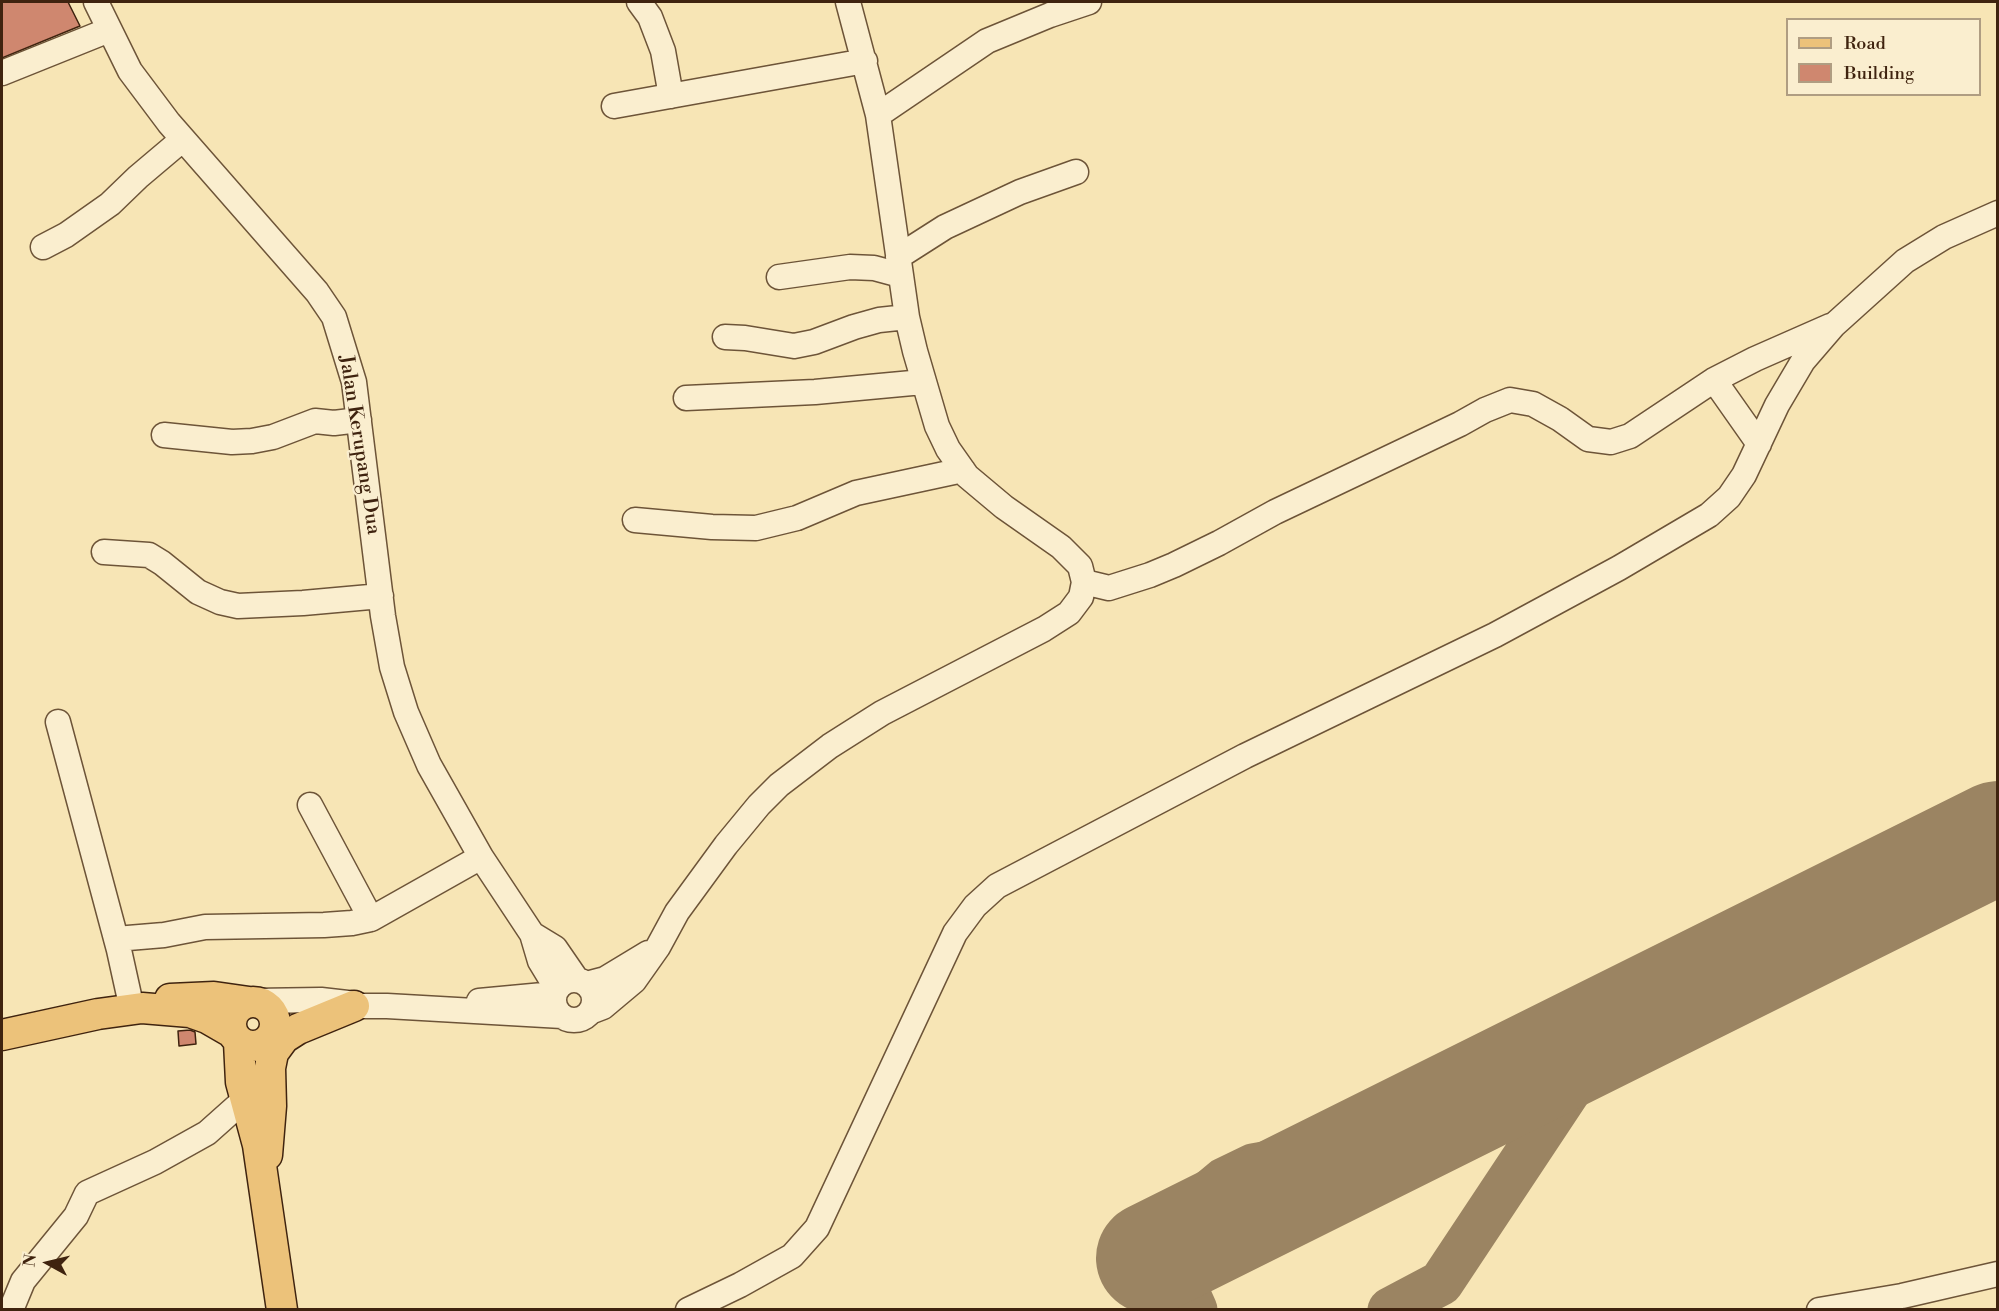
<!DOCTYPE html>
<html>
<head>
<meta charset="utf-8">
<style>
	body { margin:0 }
	#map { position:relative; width:1999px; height:1311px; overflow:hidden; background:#f7e5b5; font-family:"Libre Bodoni",serif }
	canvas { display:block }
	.frame { position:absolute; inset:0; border:3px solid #3f230f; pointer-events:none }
	.legend { position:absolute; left:1786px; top:18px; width:195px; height:78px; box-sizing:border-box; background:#faeecf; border:2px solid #af9d82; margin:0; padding:8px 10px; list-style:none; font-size:18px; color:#3f230f }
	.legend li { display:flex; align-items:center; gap:12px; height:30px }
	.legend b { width:30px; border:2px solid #af9d82 }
	.north { position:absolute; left:18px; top:1233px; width:60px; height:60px; -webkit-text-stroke:4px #faeecf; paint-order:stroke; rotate:278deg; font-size:16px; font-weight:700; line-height:24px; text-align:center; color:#3f230f }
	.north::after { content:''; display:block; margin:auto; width:21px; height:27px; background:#3f230f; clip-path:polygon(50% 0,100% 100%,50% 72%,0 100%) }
</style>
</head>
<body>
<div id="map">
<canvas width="1999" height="1311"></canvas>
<div class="frame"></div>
<ul class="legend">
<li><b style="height:8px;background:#ecc27a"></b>Road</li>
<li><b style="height:16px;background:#cf876f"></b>Building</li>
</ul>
<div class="north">N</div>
</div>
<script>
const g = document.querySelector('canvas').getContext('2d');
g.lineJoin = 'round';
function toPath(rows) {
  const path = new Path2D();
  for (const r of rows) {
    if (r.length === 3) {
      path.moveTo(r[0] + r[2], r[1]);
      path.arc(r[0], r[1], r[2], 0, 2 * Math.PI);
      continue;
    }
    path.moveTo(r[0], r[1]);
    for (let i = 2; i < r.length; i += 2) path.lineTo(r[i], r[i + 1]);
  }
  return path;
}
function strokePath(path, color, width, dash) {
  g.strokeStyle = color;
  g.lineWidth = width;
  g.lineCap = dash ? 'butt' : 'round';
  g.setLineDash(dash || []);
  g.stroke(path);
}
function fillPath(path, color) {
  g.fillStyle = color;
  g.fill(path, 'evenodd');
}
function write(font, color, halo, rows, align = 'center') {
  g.font = font + ' "Libre Bodoni",serif';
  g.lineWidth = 4.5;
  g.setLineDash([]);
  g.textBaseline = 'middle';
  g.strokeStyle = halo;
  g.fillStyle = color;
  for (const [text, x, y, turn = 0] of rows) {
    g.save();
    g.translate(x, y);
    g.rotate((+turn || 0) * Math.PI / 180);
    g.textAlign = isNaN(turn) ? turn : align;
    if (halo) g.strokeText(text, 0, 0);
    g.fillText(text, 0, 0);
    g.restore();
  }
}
strokePath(toPath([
	[1195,1310,1187,1292,1184,1277,1183,1245,1193,1215,1212,1190,1224,1180,1253,1166,1270,1163,1287,1162,1326,1166,1341,1164,1362,1152],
	[1390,1310,1441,1283,1589,1060,1630,1019]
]), '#9b8462', 45);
strokePath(toPath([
	[1152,1258,1998,837]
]), '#9b8462', 112);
const building = toPath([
	[2,2,68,2,80,26,2,58,2,2],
	[190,1030,195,1032,196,1044,179,1046,178,1031,190,1030]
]);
fillPath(building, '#cf876f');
strokePath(building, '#3f230f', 1.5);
const minor = toPath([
	[96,2,130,71,169,123,317,292,334,317,354,382,383,616,392,667,406,712,429,765,481,857,532,934,540,961,557,989],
	[639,2,650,17,663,51,671,96],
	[2,73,109,30],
	[614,106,865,61],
	[878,115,987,41,1050,15,1089,2],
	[43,247,66,235,110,204,138,177,183,139],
	[898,257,945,227,1020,192,1076,172],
	[779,277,850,267,874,268,900,275],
	[725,337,745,338,794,346,814,342,854,327,879,320,907,317],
	[1714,380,1759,444],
	[686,398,815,392,923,382],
	[164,435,232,442,252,441,273,437,315,421,334,423,359,420],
	[635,520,712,527,756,528,797,518,856,493,963,470],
	[104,552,149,555,162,563,198,592,220,602,238,606,303,603,381,596],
	[1084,582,1109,588,1150,575,1174,565,1219,543,1275,512,1460,424,1485,410,1510,400,1533,404,1560,419,1588,439,1611,442,1630,436,1714,380,1755,359,1830,326],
	[58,722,119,950,132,1009],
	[371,919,481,857],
	[532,934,555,948,577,980],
	[116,939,164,935,205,927,324,925,352,923,371,919,310,805],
	[574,1000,20],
	[586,984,605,979,648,953],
	[254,1001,321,1000,356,1004],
	[479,1001,554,994],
	[337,1009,354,1006,387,1006,562,1016],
	[590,1012,603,1007,634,981,658,947,677,912,726,845,759,805,779,785,830,746,882,713,1044,629,1069,613,1081,597,1084,582,1080,566,1061,547,1004,507,967,476,948,449,937,426,915,351,907,317,878,115,848,2],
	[11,1310,23,1281,76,1216,87,1193,155,1162,207,1133,244,1100],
	[688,1310,740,1285,792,1256,817,1228,955,933,975,906,997,886,1245,756,1495,635,1619,568,1709,515,1729,497,1744,475,1777,405,1803,361,1834,325,1905,261,1944,237,1998,213],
	[1819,1310,1902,1296,1998,1274]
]);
const major = toPath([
	[170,999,214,997,249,1002],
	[253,1024,22],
	[2,1035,98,1014,142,1008,190,1012,207,1018,233,1033],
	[239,1042,241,1082,258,1145,282,1310],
	[267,1155,271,1106,270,1068,273,1053,284,1038,298,1029,354,1006]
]);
strokePath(minor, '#6d5438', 27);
strokePath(major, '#3f230f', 33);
strokePath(minor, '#faeecf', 24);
strokePath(major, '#ecc27a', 30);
write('20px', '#3f230f', '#faeecf', [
	["Jalan Kerupang Dua",359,445,81]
]);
</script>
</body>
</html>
